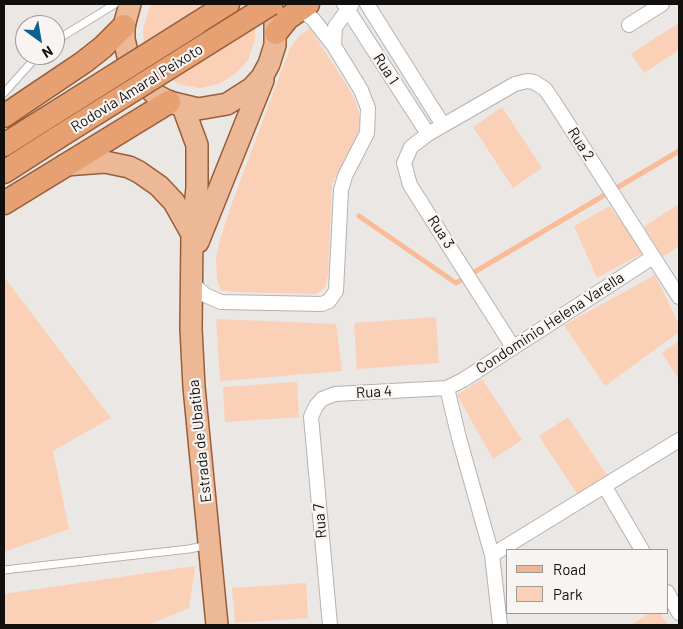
<!DOCTYPE html>
<html>
<head>
<meta charset="utf-8">
<style>
	body { margin:0 }
	#map { position:relative; width:683px; height:629px; overflow:hidden; background:#ebe7e4; font-family:Barlow,sans-serif }
	canvas { display:block }
	.frame { position:absolute; inset:0; border:5px solid #11100f; pointer-events:none }
	.legend { position:absolute; left:506px; top:549px; width:162px; height:65px; box-sizing:border-box; background:#f8f4f2; border:1px solid #9c9997; margin:0; padding:6px 9px; list-style:none; font-size:15px; color:#11100f }
	.legend li { display:flex; align-items:center; gap:10px; height:25px }
	.legend b { width:25px; border:1px solid #9c9997 }
	.north { position:absolute; left:15px; top:15px; width:50px; height:50px; box-sizing:border-box; background:#f8f4f2; border:1px solid #9c9997; border-radius:50%; rotate:148deg; font-size:14px; font-weight:700; line-height:20px; text-align:center; color:#11100f }
	.north::after { content:''; display:block; margin:auto; width:18px; height:22px; background:#0d6092; clip-path:polygon(50% 0,100% 100%,50% 72%,0 100%) }
</style>
</head>
<body>
<div id="map">
<canvas width="683" height="629"></canvas>
<div class="frame"></div>
<ul class="legend">
<li><b style="height:6px;background:#ecb895"></b>Road</li>
<li><b style="height:14px;background:#fad0b7"></b>Park</li>
</ul>
<div class="north">N</div>
</div>
<script>
const g = document.querySelector('canvas').getContext('2d');
g.lineJoin = 'round';
function fillPath(path, color) {
  g.fillStyle = color;
  g.fill(path, 'evenodd');
}
function toPath(rows) {
  const path = new Path2D();
  for (const r of rows) {
    path.moveTo(r[0], r[1]);
    for (let i = 2; i < r.length; i += 2) path.lineTo(r[i], r[i + 1]);
  }
  return path;
}
function strokePath(path, color, width, dash) {
  g.strokeStyle = color;
  g.lineWidth = width;
  g.lineCap = dash ? 'butt' : 'round';
  g.setLineDash(dash || []);
  g.stroke(path);
}
function write(font, color, halo, rows, align = 'center') {
  g.font = font + ' Barlow,sans-serif';
  g.lineWidth = 4.5;
  g.setLineDash([]);
  g.textBaseline = 'middle';
  g.strokeStyle = halo;
  g.fillStyle = color;
  for (const [text, x, y, turn = 0] of rows) {
    g.save();
    g.translate(x, y);
    g.rotate((+turn || 0) * Math.PI / 180);
    g.textAlign = isNaN(turn) ? turn : align;
    if (halo) g.strokeText(text, 0, 0);
    g.fillText(text, 0, 0);
    g.restore();
  }
}
fillPath(toPath([
	[151,4,249,4,255,22,255,41,248,60,235,74,219,84,200,88,181,85,164,75,151,61,144,44,143,27],
	[679,23,679,50,644,73,631,54],
	[310,28,354,97,361,121,357,138,332,184,328,275,325,288,316,294,233,292,221,290,217,280,216,258,220,240,232,203,290,48,300,35],
	[502,107,542,168,513,188,473,127],
	[679,204,679,246,663,257,644,227],
	[610,206,643,253,597,278,574,226],
	[655,275,679,325,679,332,605,386,564,325],
	[4,277,111,418,53,451,69,529,4,552],
	[436,317,439,363,357,369,354,323],
	[216,319,336,324,342,371,220,381],
	[679,341,679,380,662,353],
	[482,379,522,440,493,459,457,395],
	[297,382,299,417,225,422,223,387],
	[568,417,608,477,579,497,539,436],
	[195,566,189,608,148,625,4,625,4,594],
	[306,583,308,618,235,623,232,588],
	[650,613,660,613,668,625,631,625]
]), '#fad0b7');
strokePath(toPath([
	[359,216,456,283,679,151]
]), '#fabb96', 5);
const service = toPath([
	[55,41,115,4],
	[4,93,38,55],
	[4,570,189,549,208,545]
]);
const minor = toPath([
	[344,4,428,134],
	[367,4,443,125],
	[629,25,662,4],
	[334,46,335,27,352,4],
	[191,282,205,295,221,302,322,304,329,301,336,291,341,190,345,176,367,133,368,108,361,90,334,46,313,19,300,9],
	[513,347,410,185,404,163,411,147,428,134,515,84,527,81,534,82,545,89,554,102,679,297],
	[447,388,459,438,492,555,500,625],
	[605,487,642,550],
	[492,555,679,440],
	[667,592,679,613],
	[330,625,311,417,316,406,322,399,335,394,447,388,463,380,653,257]
]);
const primary = toPath([
	[130,4,124,26,124,39,130,65,137,76,156,95,169,102,198,109,227,104,252,88,262,77,269,64,275,45,275,18,270,4],
	[183,107,197,145,197,188,192,234,191,329,194,387,217,625],
	[65,165,105,162,129,167,139,172,159,186,174,202,192,234],
	[198,242,263,80]
]);
const trunk = toPath([
	[196,24,228,4],
	[276,33,288,18,308,4],
	[4,116,84,62,103,47,124,26],
	[4,145,45,119],
	[4,172,57,138],
	[4,203,169,102]
]);
strokePath(service, '#b6b2b0', 9);
strokePath(minor, '#b6b2b0', 16);
strokePath(primary, '#985e39', 24);
strokePath(trunk, '#985e39', 25);
strokePath(service, '#fff', 7);
strokePath(minor, '#fff', 14);
strokePath(primary, '#ecb895', 21);
strokePath(trunk, '#e6a072', 22);
const trunkBridge = toPath([
	[45,119,196,24],
	[57,138,271,4]
]);
strokePath(trunkBridge, '#985e39', 25, []);
strokePath(trunkBridge, '#e6a072', 22);
write('15px', '#11100f', '#f8f4f2', [
	["Rua 1",386,69,57],
	["Rodovia Amaral Peixoto",137,88,-32],
	["Rua 2",581,144,58],
	["Rua 3",441,232,57],
	["Condominio Helena Varella",550,323,-33],
	["Rua 4",374,392,-3],
	["Estrada de Ubatiba",200,441,-96],
	["Rua 7",320,521,-95]
]);
</script>
</body>
</html>
